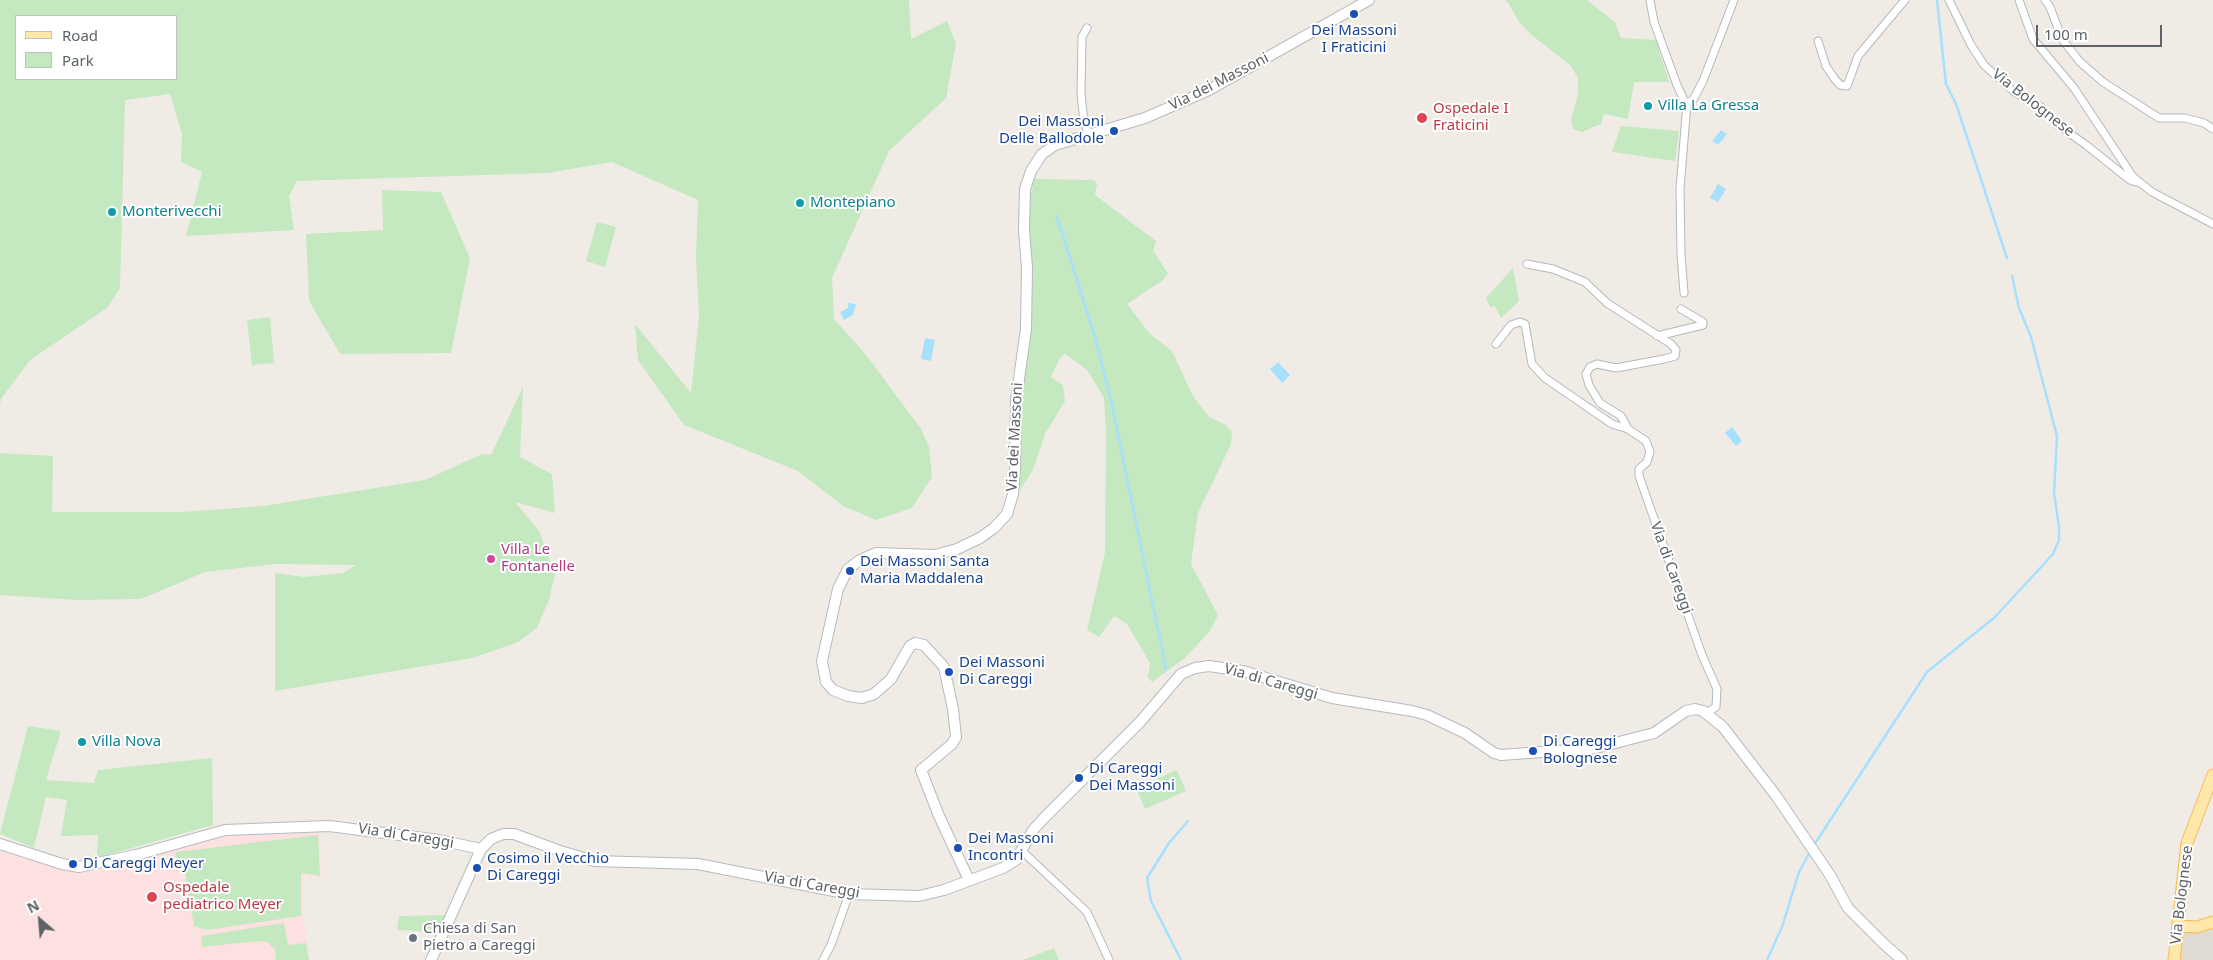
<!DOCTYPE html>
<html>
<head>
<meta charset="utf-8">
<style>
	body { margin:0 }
	#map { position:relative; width:2213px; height:960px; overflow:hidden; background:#f0ece5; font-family:"Noto Sans",sans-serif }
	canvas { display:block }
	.legend { position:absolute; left:15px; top:15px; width:162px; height:65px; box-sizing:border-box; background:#fff; border:1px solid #bec0c2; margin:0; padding:6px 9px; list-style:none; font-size:15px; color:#5c6266 }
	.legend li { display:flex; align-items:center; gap:10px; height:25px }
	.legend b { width:25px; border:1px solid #bec0c2 }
	.north { position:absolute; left:15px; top:895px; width:50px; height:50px; -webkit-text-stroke:4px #fff; paint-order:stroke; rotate:333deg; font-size:14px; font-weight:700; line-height:20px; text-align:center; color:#5c6266 }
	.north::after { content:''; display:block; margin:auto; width:18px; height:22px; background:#5c6266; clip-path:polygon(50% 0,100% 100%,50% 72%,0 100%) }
	.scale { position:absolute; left:2036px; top:25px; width:126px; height:22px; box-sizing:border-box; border:2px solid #5c6266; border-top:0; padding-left:6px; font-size:15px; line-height:18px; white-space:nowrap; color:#5c6266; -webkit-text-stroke:4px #fff; paint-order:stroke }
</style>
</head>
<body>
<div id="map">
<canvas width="2213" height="960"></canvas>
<ul class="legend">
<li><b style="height:6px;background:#ffe8aa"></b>Road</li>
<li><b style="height:14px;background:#c4e8c0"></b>Park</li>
</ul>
<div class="north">N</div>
<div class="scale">100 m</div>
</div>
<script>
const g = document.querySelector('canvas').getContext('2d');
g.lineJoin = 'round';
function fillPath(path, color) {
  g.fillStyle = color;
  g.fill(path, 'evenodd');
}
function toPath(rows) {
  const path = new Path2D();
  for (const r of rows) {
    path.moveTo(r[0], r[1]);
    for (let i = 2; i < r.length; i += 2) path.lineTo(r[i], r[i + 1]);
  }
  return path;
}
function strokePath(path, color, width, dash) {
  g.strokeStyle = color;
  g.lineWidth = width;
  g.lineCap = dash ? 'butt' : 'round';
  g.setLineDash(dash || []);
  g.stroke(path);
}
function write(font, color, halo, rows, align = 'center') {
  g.font = font + ' "Noto Sans",sans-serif';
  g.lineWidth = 4;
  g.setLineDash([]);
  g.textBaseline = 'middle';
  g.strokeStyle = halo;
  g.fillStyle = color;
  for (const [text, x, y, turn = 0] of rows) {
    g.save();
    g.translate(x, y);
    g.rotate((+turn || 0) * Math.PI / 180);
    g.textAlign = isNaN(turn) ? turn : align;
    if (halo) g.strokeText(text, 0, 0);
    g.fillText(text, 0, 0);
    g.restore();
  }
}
fillPath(toPath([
	[2213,927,2213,960,2178,960,2180,932,2196,933]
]), '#e0dbd3');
fillPath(toPath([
	[320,832,321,878,303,876,303,916,310,960,0,960,0,851,61,870,81,872,137,861,224,836]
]), '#fde1e1');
fillPath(toPath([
	[0,0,909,0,911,39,947,21,956,44,946,98,889,151,832,278,834,319,867,356,921,429,929,447,932,477,912,508,876,520,843,506,798,471,684,425,638,360,635,324,691,393,699,317,696,257,698,200,612,162,548,173,297,181,289,196,294,230,186,236,202,172,181,162,182,134,170,94,125,100,120,288,107,308,30,360,1,399,0,404],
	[176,16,176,79,16,79,16,16],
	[1505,0,1587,0,1615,22,1621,38,1656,40,1669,82,1634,82,1628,119,1604,114,1601,124,1582,132,1573,129,1571,119,1578,95,1578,78,1571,66,1533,36,1519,22,1509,4],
	[1621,126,1679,131,1675,161,1612,152],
	[1034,179,1094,180,1097,184,1095,195,1156,241,1153,251,1168,273,1163,280,1127,304,1150,334,1172,351,1193,396,1209,417,1226,425,1232,432,1231,444,1198,513,1191,564,1218,615,1210,631,1185,658,1152,682,1148,677,1150,663,1127,624,1114,616,1099,637,1087,630,1105,552,1106,433,1104,398,1087,370,1065,354,1060,358,1051,377,1063,385,1065,401,1045,434,1033,470,1018,493,1017,491,1021,402,1032,315,1028,234,1030,199],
	[382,190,441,192,470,258,451,353,340,354,309,301,306,234,383,230],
	[597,222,616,227,605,267,586,261],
	[1513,268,1519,301,1501,318,1495,306,1490,307,1486,298],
	[270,317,274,363,252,365,247,320],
	[523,387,520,457,552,474,555,513,515,502,539,531,555,574,549,600,537,628,518,642,473,658,275,691,275,573,304,577,343,573,356,565,275,564,205,572,141,599,77,600,0,595,0,453,53,456,52,512,182,512,263,506,425,480,482,454,491,455],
	[28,726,61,731,46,780,94,783,98,770,212,758,213,825,97,858,98,835,61,836,67,800,46,797,34,848,0,834],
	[1177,770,1186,791,1145,809,1136,788],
	[318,835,320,876,301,873,301,916,207,930,194,926,184,866,175,857,176,852],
	[447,915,438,932,397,930,399,916],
	[284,923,288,945,306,943,309,960,276,960,275,949,267,942,259,941,202,947,201,936],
	[1054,948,1059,960,1023,960]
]), '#c4e8c0');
fillPath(toPath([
	[1721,130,1727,134,1718,145,1712,141],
	[1718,184,1726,189,1718,202,1710,198],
	[848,303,856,304,853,315,844,320,840,312,848,308],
	[925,338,935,340,931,361,921,359],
	[1278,362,1290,375,1282,383,1270,369],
	[1732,427,1742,441,1736,446,1725,433]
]), '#a5e1ff');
strokePath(toPath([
	[1937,0,1946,84,1956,104,2007,258],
	[1057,217,1095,337,1112,405,1166,669],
	[1814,845,1927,672,1995,617,2053,554,2059,540,2059,527,2054,493,2057,436,2031,337,2019,308,2012,276],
	[1181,960,1151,901,1147,878,1169,843,1188,821],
	[1767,960,1782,927,1799,872,1810,852]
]), '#a5e1ff', 2.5);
const street = toPath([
	[1650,0,1654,22,1677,85,1684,100,1687,103,1693,100,1703,81,1734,0],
	[1949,0,1971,45,1984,65,2013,91,2041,107,2058,125,2086,145,2130,180,2136,182],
	[2019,0,2033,39,2074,88,2133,177,2152,192,2213,224],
	[2045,0,2050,7,2062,39,2080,62,2103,82,2159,118,2185,118,2204,123,2213,129],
	[1087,28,1082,37,1081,94,1084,122,1089,134],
	[1818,41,1826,66,1834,78,1840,85,1847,86,1858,56,1905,0],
	[1527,264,1553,269,1585,282,1607,303,1671,344,1676,350,1675,356,1664,359,1616,368,1597,364,1590,367,1586,374,1589,385,1600,403,1621,416,1628,429],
	[1684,293,1681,254,1680,189,1687,103],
	[1657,336,1703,325,1703,322,1681,309],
	[1496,344,1511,325,1520,322,1525,324,1532,364,1545,378,1612,424,1628,429,1646,441,1650,452,1647,462,1639,469,1639,476,1702,655,1717,689,1716,707,1706,713],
	[1021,850,1087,912,1109,960],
	[823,960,831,945,849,894]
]);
const secondary = toPath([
	[0,844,62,864,79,867,136,855,225,830,329,826,439,840,481,849],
	[969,880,939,816,921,770,952,744,956,737,953,709,944,667,924,645,915,643,910,646,891,679,874,694,862,698,848,696,833,690,826,682,822,661,838,589,848,569,860,560,876,553,935,555,957,549,980,538,994,528,1007,514,1013,494,1015,468,1016,400,1026,329,1027,268,1024,230,1025,189,1031,171,1042,154,1055,145,1145,118,1209,90,1369,0],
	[431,960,481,849,491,839,503,834,514,834,560,851,595,861,698,864,849,894,919,896,944,890,1003,868,1016,860,1033,830,1043,819,1140,722,1181,674,1195,668,1209,666,1243,671,1332,698,1412,711,1427,715,1465,733,1494,753,1501,755,1596,748,1654,733,1686,711,1695,709,1703,711,1723,727,1777,797,1830,875,1848,908,1883,943,1902,960]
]);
const primary = toPath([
	[2178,926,2197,927,2213,922],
	[2174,960,2187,843,2213,775]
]);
strokePath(street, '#b5b8bc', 9);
strokePath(secondary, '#b6babf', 12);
strokePath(primary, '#f9b955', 13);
strokePath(street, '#fff', 7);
strokePath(secondary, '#fff', 10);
strokePath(primary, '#ffe8aa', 11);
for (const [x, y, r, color] of [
	[1354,14,5,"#1a4fb4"],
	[1648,106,5,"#0f9aa8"],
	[1422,118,6,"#e0444e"],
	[1114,131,5,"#1a4fb4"],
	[800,203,5,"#0f9aa8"],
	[112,212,5,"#0f9aa8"],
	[491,559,5,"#d1479c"],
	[850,571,5,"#1a4fb4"],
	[949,672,5,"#1a4fb4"],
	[82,742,5,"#0f9aa8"],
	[1533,751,5,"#1a4fb4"],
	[1079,778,5,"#1a4fb4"],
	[958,848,5,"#1a4fb4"],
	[73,864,5,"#1a4fb4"],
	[477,868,5,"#1a4fb4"],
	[152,897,6,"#e0444e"],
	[413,938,5,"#6b7280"]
]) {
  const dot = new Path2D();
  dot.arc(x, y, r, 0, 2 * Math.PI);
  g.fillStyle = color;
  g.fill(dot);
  strokePath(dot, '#fff', 2);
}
write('15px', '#164399', '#fff', [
	["Dei Massoni",1354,31,"center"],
	["I Fraticini",1354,48,"center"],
	["Dei Massoni",1104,122,"right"],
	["Delle Ballodole",1104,139,"right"],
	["Dei Massoni Santa",860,562],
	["Maria Maddalena",860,579],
	["Dei Massoni",959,663],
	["Di Careggi",959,680],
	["Di Careggi",1543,742],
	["Bolognese",1543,759],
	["Di Careggi",1089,769],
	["Dei Massoni",1089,786],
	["Dei Massoni",968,839],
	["Incontri",968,856],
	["Cosimo il Vecchio",487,859],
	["Di Careggi",487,876],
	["Di Careggi Meyer",83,864]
], 'left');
write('15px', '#5c6266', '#fff', [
	["Via dei Massoni",1219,82,-27],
	["Via Bolognese",2033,103,38],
	["Via dei Massoni",1015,437,-87],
	["Via di Careggi",1671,568,70],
	["Via di Careggi",1271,682,16],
	["Via di Careggi",406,836,9],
	["Via di Careggi",812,885,10],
	["Via Bolognese",2182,895,-83]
]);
write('15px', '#0d838f', '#fff', [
	["Villa La Gressa",1658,106],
	["Montepiano",810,203],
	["Monterivecchi",122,212],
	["Villa Nova",92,742]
], 'left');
write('15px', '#be3a42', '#fff', [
	["Ospedale I",1433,109],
	["Fraticini",1433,126],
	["Ospedale",163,888],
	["pediatrico Meyer",163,905]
], 'left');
write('15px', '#b23c85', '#fff', [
	["Villa Le",501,550],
	["Fontanelle",501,567]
], 'left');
write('15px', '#5b616d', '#fff', [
	["Chiesa di San",423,929],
	["Pietro a Careggi",423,946]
], 'left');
</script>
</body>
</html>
